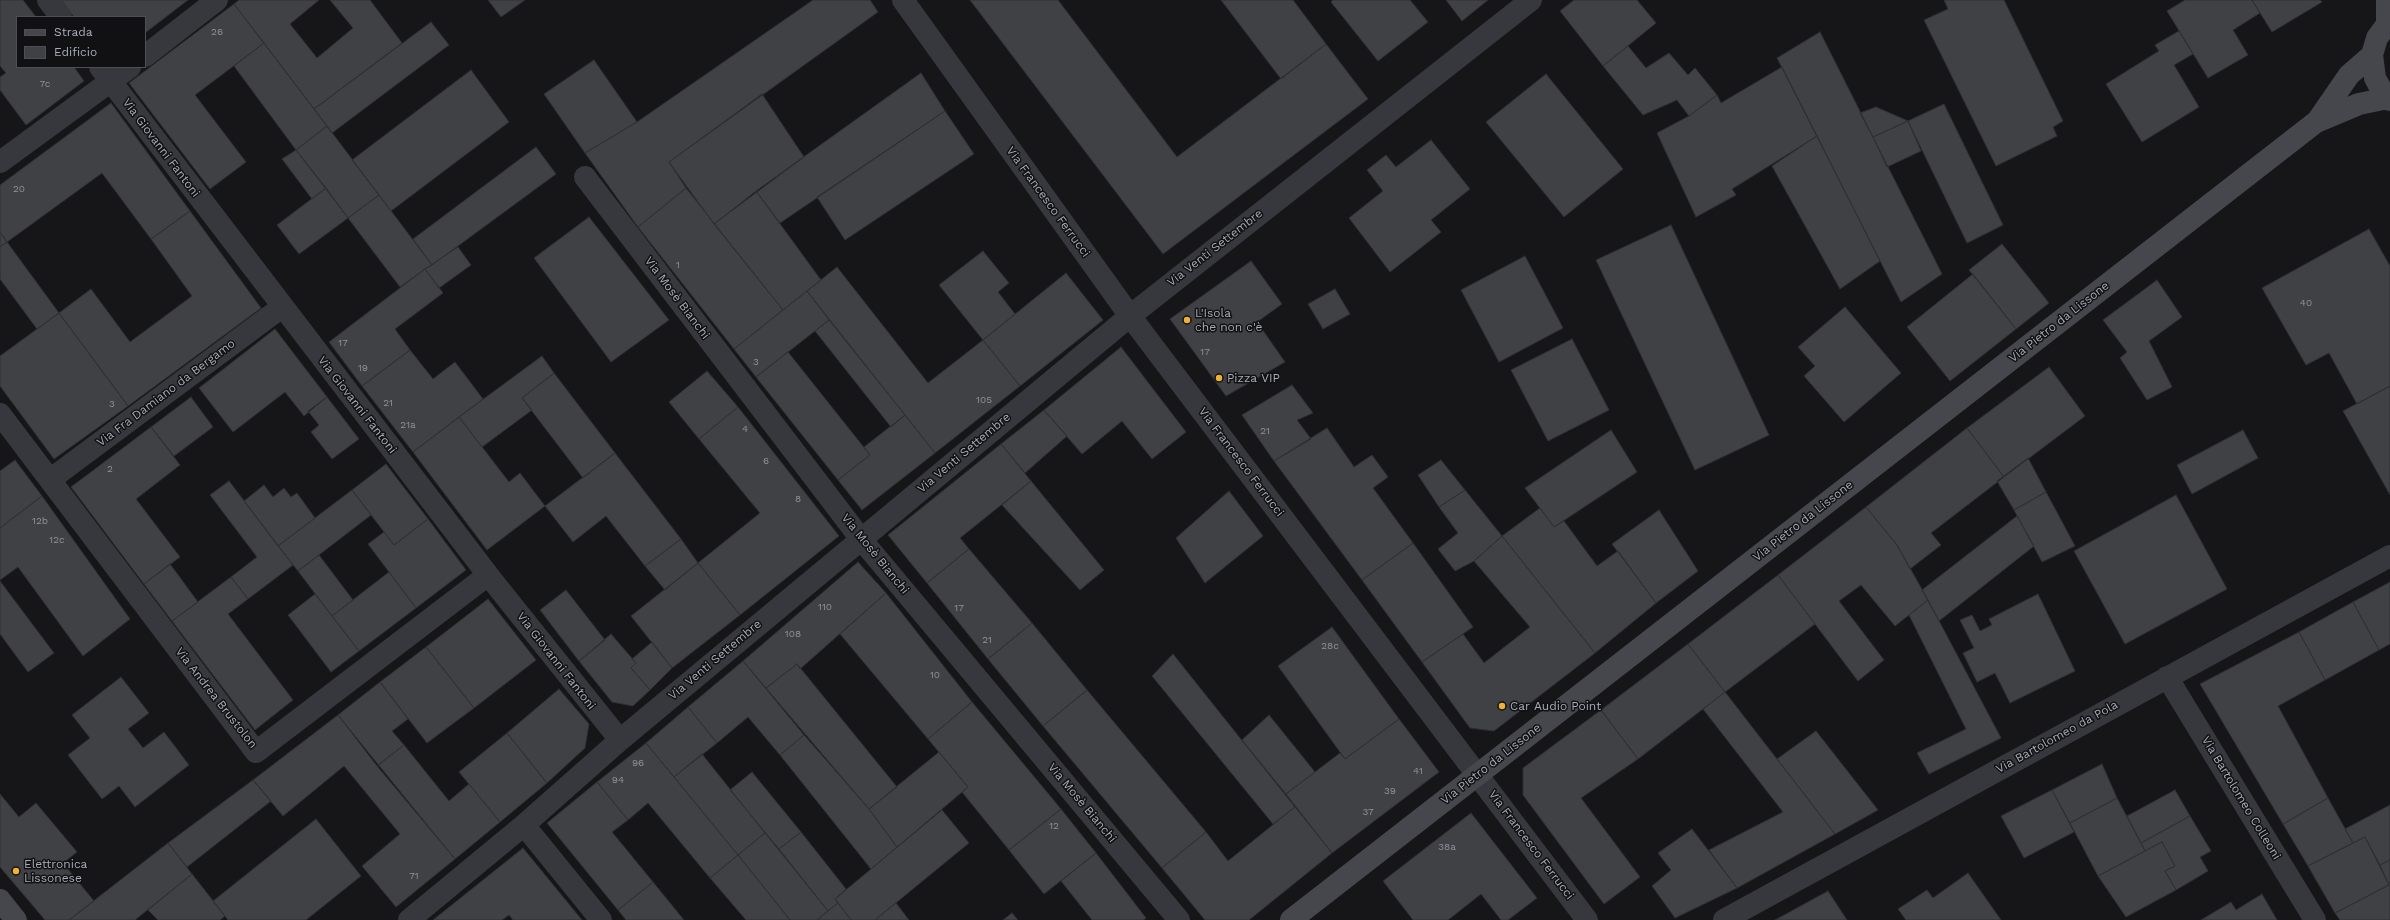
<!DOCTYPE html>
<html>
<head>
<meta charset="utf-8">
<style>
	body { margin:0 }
	#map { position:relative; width:2390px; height:920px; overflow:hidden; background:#161618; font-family:"Work Sans",sans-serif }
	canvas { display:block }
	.legend { position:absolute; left:16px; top:16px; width:130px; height:52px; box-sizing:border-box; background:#111113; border:1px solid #4d4f55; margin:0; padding:5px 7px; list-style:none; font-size:12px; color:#a8adb8 }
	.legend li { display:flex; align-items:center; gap:8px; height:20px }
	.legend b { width:20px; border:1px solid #4d4f55 }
</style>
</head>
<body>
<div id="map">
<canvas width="2390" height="920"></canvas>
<ul class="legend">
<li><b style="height:5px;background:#45474d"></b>Strada</li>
<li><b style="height:11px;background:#404145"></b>Edificio</li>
</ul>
</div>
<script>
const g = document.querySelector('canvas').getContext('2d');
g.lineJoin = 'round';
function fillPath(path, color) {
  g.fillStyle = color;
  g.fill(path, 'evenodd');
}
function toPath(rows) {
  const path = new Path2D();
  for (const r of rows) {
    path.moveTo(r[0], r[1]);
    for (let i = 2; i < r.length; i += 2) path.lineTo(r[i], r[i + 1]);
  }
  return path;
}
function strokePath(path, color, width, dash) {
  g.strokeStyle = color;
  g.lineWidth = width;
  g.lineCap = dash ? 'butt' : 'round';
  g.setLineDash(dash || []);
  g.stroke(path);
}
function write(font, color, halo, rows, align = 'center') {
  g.font = font + ' "Work Sans",sans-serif';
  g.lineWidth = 3;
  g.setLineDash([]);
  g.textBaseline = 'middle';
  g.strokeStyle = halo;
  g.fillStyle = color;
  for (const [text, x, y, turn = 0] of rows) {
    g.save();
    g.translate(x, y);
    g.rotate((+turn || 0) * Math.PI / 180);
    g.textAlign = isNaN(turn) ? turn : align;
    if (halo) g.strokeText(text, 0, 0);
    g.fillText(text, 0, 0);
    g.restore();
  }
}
const building = toPath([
	[0,0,23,0,36,17,17,17,17,67,74,67,84,81,26,125,0,90,0,77,6,73,0,66,0,0],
	[61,0,188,0,145,33,145,17,74,17,61,0],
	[239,0,319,0,290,24,317,58,353,28,330,0,370,0,402,43,314,109,234,4,239,0],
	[488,0,525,0,501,17,488,0],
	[813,0,870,0,878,12,669,162,686,188,638,227,585,153,637,122,813,0],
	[970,0,1058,0,1177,157,1326,44,1368,99,1163,254,970,0],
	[1221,0,1293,0,1326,44,1281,79,1221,0],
	[1333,0,1410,0,1428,22,1378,61,1331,2,1333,0],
	[1446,0,1488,0,1462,21,1446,0],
	[1574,0,1637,0,1656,23,1603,66,1560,11,1574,0],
	[1944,0,2004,0,2063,121,2053,127,2057,136,1996,166,1924,20,1948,9,1944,0],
	[2185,0,2252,0,2260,13,2233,30,2248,55,2208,78,2167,11,2185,0],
	[2252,0,2320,0,2322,2,2272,32,2252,0],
	[234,4,264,43,195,95,246,162,210,189,129,83,234,4],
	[431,22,449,45,332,133,314,109,431,22],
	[2179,31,2193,54,2174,65,2199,107,2142,142,2106,84,2159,51,2155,45,2179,31],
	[1820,32,1942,274,1901,302,1777,58,1820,32],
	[264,43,327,126,296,150,234,66,264,43],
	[1628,46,1646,68,1669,53,1688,75,1695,68,1717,95,1689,116,1677,100,1643,115,1603,66,1628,46],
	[594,60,637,122,585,153,544,94,594,60],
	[1782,67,1817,136,1732,189,1736,195,1696,217,1657,133,1689,116,1717,95,1721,103,1782,67],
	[471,70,509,122,391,211,352,160,471,70],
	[921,73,945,111,780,223,756,191,921,73],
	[1546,74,1623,169,1564,217,1486,122,1546,74],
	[762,94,804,157,714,224,669,162,762,94],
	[111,103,190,211,151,239,102,173,7,242,0,232,0,185,111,103],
	[1944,104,2003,225,1967,243,1908,121,1944,104],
	[1876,107,1908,121,1873,137,1860,113,1876,107],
	[945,111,974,154,845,240,817,197,945,111],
	[1908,121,1921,151,1887,167,1873,137,1908,121],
	[327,126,379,195,348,218,296,150,327,126],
	[1817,136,1880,261,1840,289,1772,166,1817,136],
	[1431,140,1470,189,1431,220,1441,232,1390,272,1349,218,1383,191,1367,170,1386,155,1396,167,1431,140],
	[536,147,556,174,432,265,413,239,536,147],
	[296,150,326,188,312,199,282,159,296,150],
	[326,188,348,218,299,254,277,225,326,188],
	[686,188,783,310,734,349,638,227,686,188],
	[756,191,821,280,783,310,714,224,756,191],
	[379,195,432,265,425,269,400,287,348,218,379,195],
	[190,211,261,308,128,406,59,313,91,289,130,342,192,296,151,239,190,211],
	[589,217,669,320,611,362,534,258,589,217],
	[1671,225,1769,435,1695,470,1596,260,1671,225],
	[2369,229,2390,266,2390,386,2357,404,2329,353,2306,365,2262,288,2369,229],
	[0,232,7,242,0,247,0,232],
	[7,242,59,313,37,329,0,279,0,247,7,242],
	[2002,244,2049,303,2016,329,1969,270,2002,244],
	[458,247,471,265,439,288,425,269,458,247],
	[983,251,1009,283,998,292,1015,314,983,340,939,285,983,251],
	[1525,256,1563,328,1499,362,1461,290,1525,256],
	[1251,261,1282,304,1257,322,1285,362,1226,396,1170,319,1251,261],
	[837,267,928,383,983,340,1020,386,935,453,807,291,837,267],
	[425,269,443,293,395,329,410,350,362,386,329,342,425,269],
	[1066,273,1103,320,1020,386,983,340,1066,273],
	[1973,274,2016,329,1950,381,1907,327,1973,274],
	[2157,280,2182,317,2149,341,2172,387,2147,400,2120,358,2127,352,2103,320,2157,280],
	[1335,289,1350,314,1323,329,1308,304,1335,289],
	[807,291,829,320,756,377,734,349,807,291],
	[1845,307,1901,373,1844,422,1804,376,1815,366,1798,347,1845,307],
	[59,313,128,406,54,459,0,386,0,356,59,313],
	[829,320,905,415,891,427,815,331,829,320],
	[275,329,327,397,304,416,285,392,233,432,199,388,275,329],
	[1572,339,1609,410,1548,441,1511,370,1572,339],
	[1121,347,1186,432,1152,459,1122,421,1082,454,1044,410,1121,347],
	[410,350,433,379,455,362,483,399,413,452,362,386,410,350],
	[788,352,870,455,838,480,756,377,788,352],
	[542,356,554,373,522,398,532,410,482,447,459,417,542,356],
	[2049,367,2085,416,2004,477,1967,428,2049,367],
	[707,371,738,407,699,439,669,402,707,371],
	[554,373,615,453,583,478,522,398,554,373],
	[1292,385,1313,413,1297,420,1311,439,1274,461,1242,415,1292,385],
	[2390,386,2390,495,2343,411,2390,386],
	[191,397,213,427,174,456,151,427,191,397],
	[327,397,359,439,332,459,311,432,319,425,308,411,327,397],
	[738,407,839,536,740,615,698,563,760,513,699,439,738,407],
	[1044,410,1067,436,1025,473,1001,444,1044,410],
	[905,415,935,453,862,510,838,480,870,455,864,447,905,415],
	[459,417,509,482,520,473,545,506,487,550,413,452,459,417],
	[151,427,180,465,136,499,180,557,144,584,71,487,151,427],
	[1327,428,1354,467,1372,455,1388,477,1373,488,1413,543,1362,580,1274,461,1327,428],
	[1967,428,2004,477,1931,533,1941,545,1910,569,1897,545,1866,507,1967,428],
	[1611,430,1637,472,1554,527,1525,488,1611,430],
	[2243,430,2258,458,2192,494,2177,465,2243,430],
	[1001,444,1031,481,960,538,969,549,927,583,888,535,1001,444],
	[615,453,681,539,645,566,606,516,573,542,545,506,615,453],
	[2028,458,2046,492,2014,510,1997,481,2028,458],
	[15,460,42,496,0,528,0,471,15,460],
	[1441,460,1465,490,1439,507,1418,475,1441,460],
	[386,464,428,519,394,545,352,490,386,464],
	[229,481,293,565,248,599,231,577,257,557,210,495,229,481],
	[1031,481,1104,570,1080,590,1002,505,1031,481],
	[264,485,273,497,284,488,291,497,297,493,315,518,278,546,244,501,264,485],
	[352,490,371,515,298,571,278,546,352,490],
	[1465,490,1502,536,1474,561,1455,571,1438,549,1458,533,1439,507,1465,490],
	[1229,491,1263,536,1205,583,1176,538,1229,491],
	[2046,492,2075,546,2042,562,2014,510,2046,492],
	[2176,495,2227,589,2125,644,2074,551,2176,495],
	[42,496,130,619,83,656,18,567,0,580,0,528,42,496],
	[1866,507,1897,545,1928,600,1895,626,1861,585,1839,601,1884,660,1858,681,1778,575,1866,507],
	[1540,508,1554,527,1564,521,1597,566,1618,551,1656,603,1595,653,1502,536,1540,508],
	[1659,510,1698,571,1656,603,1612,544,1659,510],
	[2017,516,2034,546,1939,621,1922,590,2017,516],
	[428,519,466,570,416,608,368,544,384,532,394,545,428,519],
	[1502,536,1595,653,1494,731,1470,728,1422,662,1463,634,1484,663,1530,627,1474,561,1502,536],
	[681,539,698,563,665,590,645,566,681,539],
	[1413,543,1473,627,1422,662,1362,580,1413,543],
	[969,549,1032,623,988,659,927,583,969,549],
	[319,555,353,600,332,616,298,571,319,555],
	[858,562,886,593,800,669,797,664,766,688,743,661,858,562],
	[698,563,740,615,672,668,631,616,698,563],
	[170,564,198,602,172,621,144,584,170,564],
	[389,572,416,608,359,651,332,616,389,572],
	[1778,575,1815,624,1725,692,1688,644,1778,575],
	[231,577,248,599,228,614,293,700,255,730,172,621,231,577],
	[0,581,54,653,28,672,0,634,0,581],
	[2390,582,2390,644,2379,650,2353,602,2390,582],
	[566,590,605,640,579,661,540,610,566,590],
	[886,593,972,702,928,739,840,634,886,593],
	[315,594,359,651,331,672,288,615,315,594],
	[2038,594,2075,671,2010,703,1995,673,1977,682,1963,653,1974,648,1960,620,1972,615,1980,631,1992,625,1989,619,2038,594],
	[488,599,536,660,474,708,426,647,488,599],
	[1928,600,2001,738,1929,774,1917,753,1966,729,1909,615,1928,600],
	[2353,602,2379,650,2325,680,2299,632,2353,602],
	[1032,623,1087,690,1043,726,988,659,1032,623],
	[1332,627,1399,719,1345,759,1278,666,1332,627],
	[2299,632,2325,680,2278,706,2328,798,2283,824,2200,684,2299,632],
	[611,634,636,663,631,668,650,690,633,706,612,702,579,661,611,634],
	[652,642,672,668,650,690,631,668,636,663,632,659,652,642],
	[1688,644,1725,692,1638,759,1601,710,1688,644],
	[426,647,474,708,427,743,380,682,426,647],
	[1173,654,1295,807,1273,824,1152,676,1173,654],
	[743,661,804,735,780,755,748,717,717,743,688,707,743,661],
	[797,664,897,787,869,809,766,688,797,664],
	[121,677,149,713,128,729,143,748,164,732,189,765,135,807,119,786,102,799,68,755,90,738,72,715,121,677],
	[380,682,408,719,392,731,404,745,377,766,338,715,380,682],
	[559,689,589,724,585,748,547,783,507,733,559,689],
	[1087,690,1206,832,1162,868,1043,726,1087,690],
	[1725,692,1835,834,1737,888,1709,850,1783,812,1703,709,1725,692],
	[972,702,1061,809,1009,850,962,792,968,787,928,739,972,702],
	[688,707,717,743,674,777,646,743,688,707],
	[1601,710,1638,759,1581,798,1640,877,1604,904,1523,795,1523,768,1601,710],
	[338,715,455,859,396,907,362,866,400,834,344,766,283,816,253,780,338,715],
	[1269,715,1315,772,1286,794,1242,740,1269,715],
	[1399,719,1439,772,1332,853,1286,794,1340,753,1345,759,1399,719],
	[1816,731,1878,810,1835,834,1777,759,1816,731],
	[507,733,547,783,500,822,459,772,507,733],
	[804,735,869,809,897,847,871,869,780,755,804,735],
	[646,743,738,855,710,878,648,803,628,820,597,782,646,743],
	[404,745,449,801,469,784,500,822,455,859,377,766,404,745],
	[939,752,968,787,897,847,869,809,939,752],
	[702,754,765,833,738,855,674,777,702,754],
	[2102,764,2117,798,2070,823,2052,790,2102,764],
	[752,772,801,832,779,849,730,790,752,772],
	[253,780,271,801,187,867,168,843,253,780],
	[597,782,628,820,612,832,653,882,618,910,547,823,597,782],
	[2052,790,2074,832,2024,858,2001,816,2052,790],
	[2175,790,2190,816,2141,843,2127,816,2175,790],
	[0,794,19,817,36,803,77,852,63,863,94,901,69,920,45,920,0,867,0,794],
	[2117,798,2145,851,2098,876,2070,823,2117,798],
	[2328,798,2353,843,2308,866,2283,824,2328,798],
	[2390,805,2390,860,2380,865,2365,837,2353,843,2345,829,2390,805],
	[1295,807,1332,853,1249,920,1205,920,1162,868,1206,832,1228,861,1295,807],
	[1061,809,1096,853,1044,894,1009,850,1061,809],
	[942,810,969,843,875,920,851,920,835,899,942,810],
	[1471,813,1537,898,1508,920,1501,920,1481,894,1448,920,1413,920,1383,881,1471,813],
	[2190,816,2211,851,2200,857,2208,871,2176,890,2165,871,2175,866,2162,842,2145,851,2141,843,2190,816],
	[316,819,361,876,306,920,228,920,213,901,316,819],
	[1692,829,1737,888,1675,918,1652,886,1671,870,1658,853,1692,829],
	[801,832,846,889,835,899,838,903,828,911,779,849,801,832],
	[765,833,828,911,817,920,790,920,738,855,765,833],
	[2365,837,2389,885,2335,913,2308,866,2365,837],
	[2162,842,2175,866,2165,871,2176,890,2126,917,2098,876,2162,842],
	[168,843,192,874,135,920,69,920,168,843],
	[523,848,582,920,513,920,509,915,502,920,433,920,523,848],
	[1096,853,1146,918,1143,920,1092,920,1061,881,1096,853],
	[738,855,790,920,746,920,710,878,738,855],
	[2390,860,2390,920,2340,920,2335,913,2389,885,2380,865,2390,860],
	[1968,873,2001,920,1906,920,1898,909,1927,890,1933,898,1968,873],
	[192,874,225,916,220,920,158,920,148,910,192,874],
	[653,882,684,920,626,920,618,910,653,882],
	[1828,891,1847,920,1775,920,1828,891],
	[2262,894,2277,920,2201,920,2231,902,2236,910,2262,894],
	[838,903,851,920,817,920,828,911,838,903],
	[896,903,909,920,875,920,896,903],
	[1012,913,1018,920,1003,920,1012,913]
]);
fillPath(building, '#404145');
strokePath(building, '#303034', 1);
strokePath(toPath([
	[48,0,61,17],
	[903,0,1130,316,1587,920],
	[145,56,217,0],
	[100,67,488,575,620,740],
	[0,162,130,67],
	[585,177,861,539,1179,920],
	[0,414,256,752,488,575],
	[51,479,282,307],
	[2167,677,2315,920],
	[524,825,601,920],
	[409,920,524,825,620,740,1130,316,1531,0],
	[1724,920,2390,556]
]), '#37383d', 22);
strokePath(toPath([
	[2390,20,2377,38,2372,55,2375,78,2381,89,2390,100],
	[2387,23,2387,0],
	[2318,120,2349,75,2372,55],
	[0,900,16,920],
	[1291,920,2316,122,2359,104,2388,98]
]), '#45474d', 22);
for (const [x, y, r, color] of [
	[1187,320,4,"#f2b134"],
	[1219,378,4,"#f2b134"],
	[1502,706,4,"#f2b134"],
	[16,871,4,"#f2b134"]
]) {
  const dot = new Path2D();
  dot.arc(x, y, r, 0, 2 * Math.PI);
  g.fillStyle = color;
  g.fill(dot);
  strokePath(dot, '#111113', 1.5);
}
write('10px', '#8e929b', null, [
	["26",217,32],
	["7c",45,84],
	["20",19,189],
	["1",678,265],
	["40",2306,303],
	["17",343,343],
	["17",1205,352],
	["3",756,362],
	["19",363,368],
	["105",984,400],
	["21",388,403],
	["3",112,404],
	["21a",408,425],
	["4",745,429],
	["21",1265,431],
	["6",766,461],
	["2",110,469],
	["8",798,499],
	["12b",40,521],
	["12c",57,540],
	["110",825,607],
	["17",959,608],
	["108",793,634],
	["21",987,640],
	["28c",1330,646],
	["10",935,675],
	["96",638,763],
	["41",1418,771],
	["94",618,780],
	["39",1390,791],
	["37",1368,812],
	["12",1054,826],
	["38a",1447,847],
	["71",414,876]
]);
write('12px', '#a8adb8', '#111113', [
	["Via Giovanni Fantoni",161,148,53],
	["Via Francesco Ferrucci",1048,202,54],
	["Via Venti Settembre",1215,248,-38],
	["Via Mosè Bianchi",677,298,53],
	["Via Pietro da Lissone",2059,322,-38],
	["Via Fra Damiano da Bergamo",166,393,-37],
	["Via Giovanni Fantoni",357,405,52],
	["Via Venti Settembre",964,453,-40],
	["Via Francesco Ferrucci",1241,462,53],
	["Via Pietro da Lissone",1803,521,-38],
	["Via Mosè Bianchi",875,554,51],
	["Via Venti Settembre",715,660,-40],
	["Via Giovanni Fantoni",556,661,52],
	["Via Andrea Brustolon",216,698,52],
	["Via Bartolomeo da Pola",2057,737,-29],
	["Via Pietro da Lissone",1491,764,-38],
	["Via Bartolomeo Colleoni",2241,798,59],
	["Via Mosè Bianchi",1082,803,50],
	["Via Francesco Ferrucci",1531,845,53]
]);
write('12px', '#a8adb8', '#111113', [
	["L'Isola",1195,313],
	["che non c'è",1195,327],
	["Pizza VIP",1227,378],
	["Car Audio Point",1510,706],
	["Elettronica",24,864],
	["Lissonese",24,878]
], 'left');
</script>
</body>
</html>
